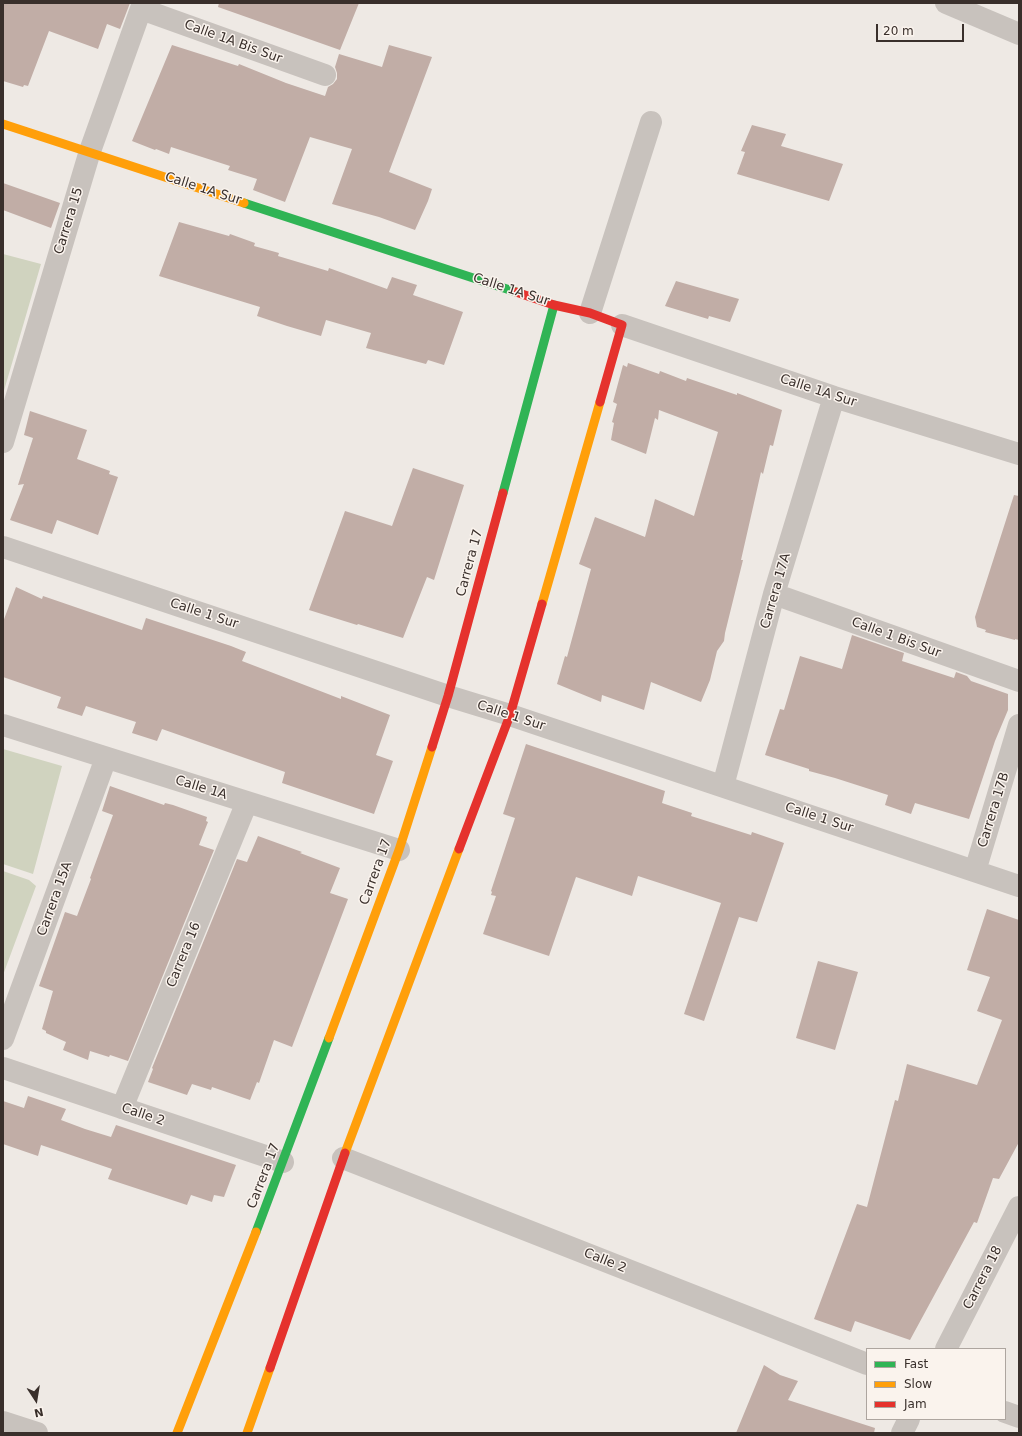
<!DOCTYPE html>
<html>
<head>
<meta charset="utf-8">
<style>
	body { margin:0 }
	#map { position:relative; width:1022px; height:1436px; overflow:hidden; background:#eee9e4; font-family:"DejaVu Sans",sans-serif }
	canvas { display:block }
	.frame { position:absolute; inset:0; border:4px solid #392f2b; pointer-events:none }
	.legend { position:absolute; left:866px; top:1348px; width:140px; height:72px; box-sizing:border-box; background:#faf3ed; border:1px solid #ada59f; margin:0; padding:5px 7px; list-style:none; font-size:12px; color:#392f2b }
	.legend li { display:flex; align-items:center; gap:8px; height:20px }
	.legend b { width:20px; border:1px solid #ada59f }
	.north { position:absolute; left:16px; top:1380px; width:40px; height:40px; -webkit-text-stroke:3px #faf3ed; paint-order:stroke; rotate:168deg; font-size:11px; font-weight:700; line-height:16px; text-align:center; color:#392f2b }
	.north::after { content:''; display:block; margin:auto; width:14px; height:18px; background:#392f2b; clip-path:polygon(50% 0,100% 100%,50% 72%,0 100%) }
	.scale { position:absolute; left:876px; top:24px; width:88px; height:18px; box-sizing:border-box; border:2px solid #392f2b; border-top:0; padding-left:5px; font-size:12px; line-height:14px; white-space:nowrap; color:#392f2b; -webkit-text-stroke:3px #faf3ed; paint-order:stroke }
</style>
</head>
<body>
<div id="map">
<canvas width="1022" height="1436"></canvas>
<div class="frame"></div>
<ul class="legend">
<li><b style="height:5px;background:#30b455"></b>Fast</li>
<li><b style="height:5px;background:#ff9f0a"></b>Slow</li>
<li><b style="height:5px;background:#e5322d"></b>Jam</li>
</ul>
<div class="north">N</div>
<div class="scale">20 m</div>
</div>
<script>
const g = document.querySelector('canvas').getContext('2d');
g.lineJoin = 'round';
function fillPath(path, color) {
  g.fillStyle = color;
  g.fill(path, 'evenodd');
}
function toPath(rows) {
  const path = new Path2D();
  for (const r of rows) {
    path.moveTo(r[0], r[1]);
    for (let i = 2; i < r.length; i += 2) path.lineTo(r[i], r[i + 1]);
  }
  return path;
}
function strokePath(path, color, width, dash) {
  g.strokeStyle = color;
  g.lineWidth = width;
  g.lineCap = dash ? 'butt' : 'round';
  g.setLineDash(dash || []);
  g.stroke(path);
}
function write(font, color, halo, rows, align = 'center') {
  g.font = font + ' "DejaVu Sans",sans-serif';
  g.lineWidth = 3;
  g.setLineDash([]);
  g.textBaseline = 'middle';
  g.strokeStyle = halo;
  g.fillStyle = color;
  for (const [text, x, y, turn = 0] of rows) {
    g.save();
    g.translate(x, y);
    g.rotate((+turn || 0) * Math.PI / 180);
    g.textAlign = isNaN(turn) ? turn : align;
    if (halo) g.strokeText(text, 0, 0);
    g.fillText(text, 0, 0);
    g.restore();
  }
}
fillPath(toPath([
	[3,254,41,264,3,394],
	[3,749,62,766,33,874,3,864],
	[3,871,29,880,36,886,3,975]
]), '#d0d3bf');
fillPath(toPath([
	[3,3,130,3,120,29,107,24,98,49,49,31,28,86,24,85,23,87,3,81],
	[219,3,359,3,340,50,218,7],
	[172,45,238,66,239,64,286,83,325,96,328,87,333,84,337,79,337,73,335,67,339,54,382,67,389,45,432,57,389,172,432,189,428,201,415,230,379,217,332,204,352,149,310,137,285,202,253,190,257,179,228,170,230,166,171,147,169,154,156,149,155,150,132,141],
	[752,125,786,134,781,146,843,164,829,201,737,174,745,152,741,151],
	[3,183,60,203,51,228,3,210],
	[179,222,229,236,230,234,255,243,254,246,279,253,278,256,328,271,329,268,387,289,392,277,417,285,413,295,463,312,444,365,428,360,426,364,366,348,371,333,326,320,321,336,287,326,257,316,260,307,159,276],
	[676,281,739,299,730,322,709,316,708,319,665,306],
	[628,363,659,374,660,371,686,381,687,378,737,395,737,393,782,410,773,446,770,445,763,474,761,472,741,560,743,560,725,633,724,641,717,651,710,680,701,702,651,682,644,710,602,695,601,702,557,684,565,656,567,657,591,569,579,564,595,517,645,537,655,499,694,516,718,432,659,410,658,420,655,418,646,454,611,440,614,423,612,422,617,404,613,402,623,365,627,367],
	[30,411,87,430,77,459,110,471,109,474,118,477,98,535,57,520,52,534,10,520,24,484,18,485,33,438,24,435],
	[413,468,464,485,434,580,427,577,403,638,358,624,357,625,309,610,345,511,392,526],
	[1014,495,1019,496,1019,640,1015,639,1015,640,985,632,986,630,977,627,975,617],
	[16,587,42,599,43,596,142,630,146,618,231,646,246,652,242,661,341,699,341,696,390,715,376,755,393,761,374,814,282,783,285,772,162,729,157,741,132,733,136,722,86,706,82,716,57,708,61,697,3,677,3,622],
	[852,635,904,653,902,661,954,678,956,672,967,676,971,681,1008,694,1008,710,995,741,969,819,915,803,911,814,885,805,888,795,835,778,809,771,809,769,765,755,780,709,784,710,800,656,842,669],
	[526,744,665,791,662,803,692,813,691,816,751,835,752,832,784,843,757,922,739,917,704,1021,684,1014,721,903,638,876,632,896,576,877,549,956,483,934,496,896,491,895,492,892,491,891,515,818,503,814],
	[110,786,164,805,165,803,173,805,207,817,206,821,208,822,199,845,214,850,128,1061,110,1055,109,1057,90,1051,88,1060,63,1050,66,1042,46,1033,46,1031,42,1029,53,991,39,986,65,912,77,916,91,879,90,878,113,815,102,811],
	[258,836,302,852,300,853,340,868,330,893,348,899,292,1047,274,1040,259,1083,257,1082,250,1100,212,1087,211,1090,192,1084,187,1095,148,1082,153,1069,152,1068,237,859,247,862],
	[987,909,1019,920,1019,1142,999,1179,993,1178,977,1223,974,1222,910,1340,855,1321,851,1332,814,1319,857,1204,867,1207,895,1100,898,1101,907,1064,977,1085,1002,1020,977,1011,990,977,967,970],
	[818,961,858,972,835,1050,796,1038],
	[28,1096,66,1109,61,1120,85,1129,111,1137,116,1125,236,1165,224,1197,214,1195,212,1202,191,1195,187,1205,108,1179,112,1169,62,1152,41,1145,38,1156,3,1144,3,1101,24,1108],
	[764,1365,780,1375,798,1381,788,1400,875,1428,874,1433,736,1433]
]), '#c1ada6');
strokePath(toPath([
	[946,3,1019,34],
	[141,9,325,75],
	[590,313,651,122],
	[622,325,834,397,1019,454],
	[3,442,90,151,143,3],
	[3,547,448,696,510,715,1019,886],
	[774,594,1019,681],
	[3,725,399,850],
	[723,786,774,594,834,397],
	[975,871,1019,725],
	[3,1039,106,758],
	[3,1068,283,1162],
	[122,1108,247,802],
	[343,1158,867,1364],
	[946,1349,1019,1207],
	[1005,1412,1019,1417],
	[3,1422,37,1433],
	[902,1433,909,1419]
]), '#c8c2bd', 22);
strokePath(toPath([
	[244,203,516,292],
	[503,493,554,305],
	[256,1232,329,1038]
]), '#30b455', 9);
strokePath(toPath([
	[3,124,244,203],
	[542,604,600,402],
	[329,1038,399,850,432,747],
	[345,1153,459,849],
	[177,1433,256,1232],
	[247,1433,270,1368]
]), '#ff9f0a', 9);
strokePath(toPath([
	[516,292,554,305,590,313,622,325,600,402],
	[432,747,448,696,503,493],
	[459,849,510,715,542,604],
	[270,1368,345,1153]
]), '#e5322d', 9);
write('13px', '#392f2b', '#faf3ed', [
	["Calle 1A Bis Sur",233,42,20],
	["Calle 1A Sur",203,189,18],
	["Carrera 15",69,221,-73],
	["Calle 1A Sur",511,290,18],
	["Calle 1A Sur",818,391,18],
	["Carrera 17",470,563,-75],
	["Carrera 17A",776,591,-74],
	["Calle 1 Sur",204,614,18],
	["Calle 1 Bis Sur",896,638,20],
	["Calle 1 Sur",511,716,18],
	["Calle 1A",201,788,17],
	["Carrera 17B",994,810,-73],
	["Calle 1 Sur",819,818,18],
	["Carrera 17",376,872,-70],
	["Carrera 15A",55,899,-70],
	["Carrera 16",184,955,-68],
	["Calle 2",143,1115,19],
	["Carrera 17",264,1176,-69],
	["Calle 2",605,1261,22],
	["Carrera 18",983,1278,-63]
]);
</script>
</body>
</html>
